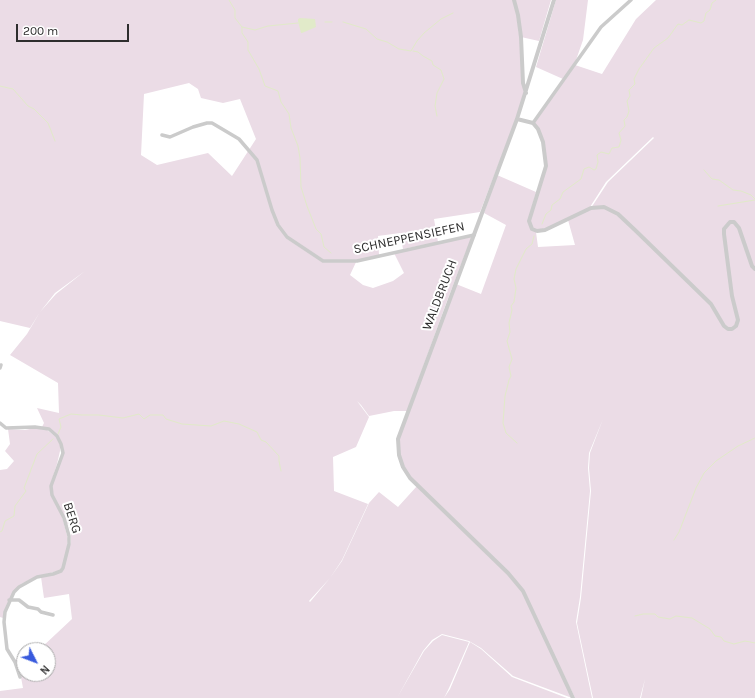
<!DOCTYPE html>
<html>
<head>
<meta charset="utf-8">
<style>
	body { margin:0 }
	#map { position:relative; width:755px; height:698px; overflow:hidden; background:#fff; font-family:Karla,sans-serif }
	canvas { display:block }
	.north { position:absolute; left:16px; top:642px; width:40px; height:40px; box-sizing:border-box; background:#fff; border:1px solid #ababab; border-radius:50%; rotate:132deg; font-size:11px; font-weight:700; line-height:16px; text-align:center; color:#2e2e2e }
	.north::after { content:''; display:block; margin:auto; width:14px; height:18px; background:#385add; clip-path:polygon(50% 0,100% 100%,50% 72%,0 100%) }
	.scale { position:absolute; left:16px; top:24px; width:113px; height:18px; box-sizing:border-box; border:2px solid #2e2e2e; border-top:0; padding-left:5px; font-size:12px; line-height:14px; white-space:nowrap; color:#2e2e2e; -webkit-text-stroke:3px #fff; paint-order:stroke }
</style>
</head>
<body>
<div id="map">
<canvas width="755" height="698"></canvas>
<div class="north">N</div>
<div class="scale">200 m</div>
</div>
<script>
const g = document.querySelector('canvas').getContext('2d');
g.lineJoin = 'round';
function fillPath(path, color) {
  g.fillStyle = color;
  g.fill(path, 'evenodd');
}
function toPath(rows) {
  const path = new Path2D();
  for (const r of rows) {
    path.moveTo(r[0], r[1]);
    for (let i = 2; i < r.length; i += 2) path.lineTo(r[i], r[i + 1]);
  }
  return path;
}
function strokePath(path, color, width, dash) {
  g.strokeStyle = color;
  g.lineWidth = width;
  g.lineCap = dash ? 'butt' : 'round';
  g.setLineDash(dash || []);
  g.stroke(path);
}
function write(font, color, halo, rows, align = 'center') {
  g.font = font + ' Karla,sans-serif';
  g.lineWidth = 4;
  g.setLineDash([]);
  g.textBaseline = 'middle';
  g.strokeStyle = halo;
  g.fillStyle = color;
  for (const [text, x, y, turn = 0] of rows) {
    g.save();
    g.translate(x, y);
    g.rotate((+turn || 0) * Math.PI / 180);
    g.textAlign = isNaN(turn) ? turn : align;
    if (halo) g.strokeText(text, 0, 0);
    g.fillText(text, 0, 0);
    g.restore();
  }
}
fillPath(toPath([
	[0,0,513,0,517,15,525,92,516,119,480,212,434,219,438,242,403,249,400,233,378,236,379,255,357,260,350,275,363,285,373,288,393,281,404,273,394,253,472,236,447,301,407,411,394,411,369,416,361,405,357,401,369,417,356,447,333,457,334,491,368,504,342,560,330,578,309,601,310,602,330,578,342,561,369,503,379,492,398,507,417,486,507,573,522,591,572,698,513,676,481,648,469,641,442,634,432,640,423,651,397,698,0,698,0,691,23,688,20,672,15,660,24,656,24,674,48,674,48,650,37,650,41,648,72,619,69,594,44,598,41,577,62,572,71,542,71,531,53,494,52,486,64,453,53,431,42,427,44,423,37,408,59,413,58,383,10,355,27,334,40,312,56,294,85,271,55,293,40,312,30,328,0,321],
	[189,83,198,89,201,98,223,103,240,99,256,139,232,176,208,153,157,165,141,155,144,94],
	[515,0,551,0,539,41,521,37],
	[556,0,588,0,583,40,576,60,563,79,536,67],
	[656,0,755,0,755,698,641,698,645,679,640,698,593,698,577,623,581,598,591,491,589,468,590,453,603,419,589,453,588,468,590,491,580,597,576,622,592,698,575,698,523,590,509,572,411,477,404,467,400,454,399,439,456,284,481,294,506,225,484,213,497,175,536,192,528,221,531,229,536,232,538,247,575,245,568,220,591,208,608,182,654,138,653,137,606,182,590,207,545,230,537,230,533,228,530,221,547,167,544,141,539,128,534,123,575,65,602,74,636,19],
	[35,428,47,430,51,433,56,437,60,445,60,451,57,464,50,486,63,520,68,539,66,554,61,570,36,577,21,584,9,600,6,606,3,618,0,617,0,470,7,469,14,461,5,451,10,444,8,429,25,430],
	[442,635,469,642,449,688,444,698,450,689,470,642,481,649,512,677,567,698,397,698,424,651,433,641]
]), '#ebdce6');
fillPath(toPath([
	[300,18,315,19,316,27,302,33,301,33,298,21,298,19]
]), '#e1eac9');
strokePath(toPath([
	[229,0,235,10,235,18,242,27,242,33,248,42,248,50,259,69,265,86,278,91,281,102,289,114,291,128,298,146,300,158,301,187,307,206,316,229,321,234,324,247,331,253],
	[325,22,332,22],
	[343,22,366,29,377,39,387,42,399,49,411,51,417,41,424,33,441,19,453,13],
	[242,27,255,30,268,26,298,23],
	[413,51,418,52,423,56,432,61,433,65,441,70,444,79,437,93,435,106,437,116],
	[0,86,13,89,28,106,34,109,48,123,55,141],
	[704,170,712,179,719,180,733,190,741,191,751,195,755,199],
	[718,206,755,200],
	[542,224,546,214,551,210,552,205,560,199,563,192,581,179,584,169,589,167,594,170,596,169,598,162,597,155,601,152,609,154,612,148,619,147,621,140,619,133,625,126,624,120,627,117,629,111,627,101,630,96,629,90,635,84,634,79,639,69,654,48,668,38,678,24,682,25,689,20,701,23,704,21,706,13,710,10,712,3,716,0],
	[58,434,61,427,59,419,71,414,82,415,99,415,123,418,139,414,144,419,150,415,163,415,166,419,182,424,211,426,224,421,239,424,257,432,261,440,266,442,279,456,279,461,281,471],
	[517,443,506,433,503,423,505,396,509,380,511,376,509,367,512,359,507,341,510,332,509,323,512,310,511,306,514,302,516,288,514,279,516,269,526,249,532,244,534,236],
	[0,532,2,531,5,521,14,516,15,506,26,491,24,488,37,454,53,439],
	[674,540,679,532,696,488,704,473,716,461,738,446,755,438],
	[635,616,643,614,655,614,658,617,670,619,676,616,692,618,710,629,715,636,721,637,724,641,734,644,745,641,755,643]
]), '#e1eac9', 1);
strokePath(toPath([
	[533,123,601,27,631,0],
	[162,135,170,137,193,127,207,123,212,123,239,139,257,160,272,210,278,225,287,237,323,261,357,261,474,235],
	[0,368,1,365],
	[0,423,6,428,35,427,49,429,57,436,61,444,63,453,51,486,52,495,64,518,69,536,69,544,63,568,61,571,53,574,37,577,19,587,14,592,5,612,4,622,7,649,15,662,20,677],
	[9,600,19,600,28,607,38,609,41,612,53,615]
]), '#cbcbcb', 3.5);
strokePath(toPath([
	[514,0,518,15,521,37,523,83,526,93],
	[554,0,517,119,398,439,399,455,403,467,410,478,508,573,523,591,573,698],
	[517,119,533,123,538,129,543,142,546,166,529,221,532,229,537,231,545,230,591,208,604,207,618,214,636,231,711,304,724,326,728,329,732,329,736,326,738,320,732,296,724,234,724,229,730,222,734,222,739,228,752,266,755,269]
]), '#cbcbcb', 4);
write('13px', '#2e2e2e', '#fff', [
	["SCHNEPPENSIEFEN",409,238,-12],
	["WALDBRUCH",440,295,-69],
	["BERG",72,518,72]
]);
</script>
</body>
</html>
